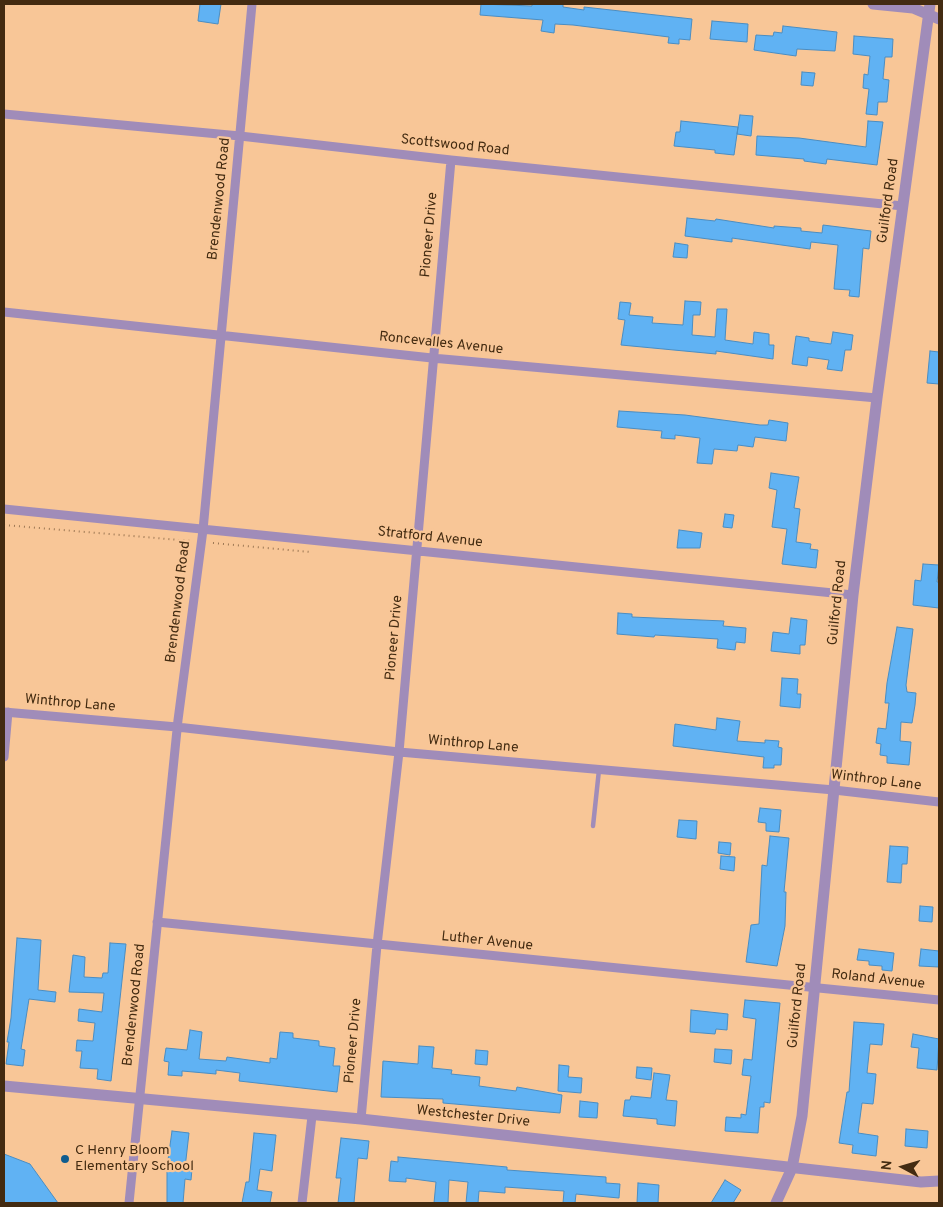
<!DOCTYPE html>
<html>
<head>
<meta charset="utf-8">
<style>
	body { margin:0 }
	#map { position:relative; width:943px; height:1207px; overflow:hidden; background:#f8c697; font-family:Overpass,sans-serif }
	canvas { display:block }
	.frame { position:absolute; inset:0; border:5px solid #432b11; pointer-events:none }
	.north { position:absolute; left:878px; top:1142px; width:50px; height:50px; -webkit-text-stroke:4px #f8c697; paint-order:stroke; rotate:276deg; font-size:14px; font-weight:700; line-height:20px; text-align:center; color:#432b11 }
	.north::after { content:''; display:block; margin:auto; width:18px; height:22px; background:#432b11; clip-path:polygon(50% 0,100% 100%,50% 72%,0 100%) }
</style>
</head>
<body>
<div id="map">
<canvas width="943" height="1207"></canvas>
<div class="frame"></div>
<div class="north">N</div>
</div>
<script>
const g = document.querySelector('canvas').getContext('2d');
g.lineJoin = 'round';
function fillPath(path, color) {
  g.fillStyle = color;
  g.fill(path, 'evenodd');
}
function toPath(rows) {
  const path = new Path2D();
  for (const r of rows) {
    path.moveTo(r[0], r[1]);
    for (let i = 2; i < r.length; i += 2) path.lineTo(r[i], r[i + 1]);
  }
  return path;
}
function strokePath(path, color, width, dash) {
  g.strokeStyle = color;
  g.lineWidth = width;
  g.lineCap = dash ? 'butt' : 'round';
  g.setLineDash(dash || []);
  g.stroke(path);
}
function write(font, color, halo, rows, align = 'center') {
  g.font = font + ' Overpass,sans-serif';
  g.lineWidth = 4.5;
  g.setLineDash([]);
  g.textBaseline = 'middle';
  g.strokeStyle = halo;
  g.fillStyle = color;
  for (const [text, x, y, turn = 0] of rows) {
    g.save();
    g.translate(x, y);
    g.rotate((+turn || 0) * Math.PI / 180);
    g.textAlign = isNaN(turn) ? turn : align;
    if (halo) g.strokeText(text, 0, 0);
    g.fillText(text, 0, 0);
    g.restore();
  }
}
const building = toPath([
	[200,4,221,4,218,24,198,21,200,4],
	[481,4,532,6,532,4,563,4,563,7,584,10,584,7,692,19,690,40,679,39,679,44,668,43,669,37,573,25,555,24,554,33,541,31,543,20,480,15,481,4],
	[712,21,748,24,747,42,710,39,712,21],
	[783,26,837,32,835,51,797,49,796,56,754,50,756,35,773,36,774,32,782,33,783,26],
	[854,36,893,39,892,57,885,57,883,79,889,80,887,102,878,102,877,115,866,114,869,89,863,88,864,74,868,75,870,56,853,54,854,36],
	[802,72,815,73,813,86,801,85,802,72],
	[740,115,753,116,751,136,737,134,740,115],
	[681,121,738,127,734,155,715,153,715,150,674,146,676,132,680,132,681,121],
	[868,121,883,122,877,165,827,159,826,164,804,161,804,159,756,155,757,136,799,138,866,147,868,121],
	[687,218,715,221,716,219,774,228,774,226,801,228,801,231,822,233,823,225,871,231,869,249,863,248,859,297,849,296,850,290,834,289,838,245,811,242,810,249,732,238,732,242,685,236,687,218],
	[675,243,688,245,687,258,673,257,675,243],
	[685,301,701,302,700,315,693,315,692,335,715,337,717,309,727,309,725,340,753,344,754,332,769,334,769,345,774,345,773,359,716,351,716,354,621,345,625,320,618,319,620,302,631,303,629,315,653,317,652,323,683,325,685,301],
	[833,332,853,335,851,350,845,350,842,371,827,369,829,360,808,357,807,366,792,364,796,336,809,338,809,341,831,344,833,332],
	[930,351,939,352,939,384,927,383,930,351],
	[619,411,685,415,760,425,768,425,769,420,788,423,786,441,755,437,753,447,738,445,737,451,714,449,712,464,697,463,700,438,675,435,675,439,661,438,662,431,617,427,619,411],
	[771,473,799,477,794,508,800,509,796,542,811,544,810,549,818,550,816,568,782,564,787,529,772,527,777,490,769,488,771,473],
	[725,514,734,515,732,528,723,527,725,514],
	[679,530,702,533,700,548,677,548,679,530],
	[923,564,939,565,937,582,939,582,939,608,913,605,915,580,921,581,923,564],
	[618,613,632,614,632,617,724,621,723,626,746,628,745,643,736,642,735,650,717,648,718,639,655,635,654,637,617,634,618,613],
	[791,618,807,620,805,645,800,645,800,654,771,651,773,632,789,634,791,618],
	[897,627,913,629,906,685,907,692,916,693,915,705,912,723,901,722,900,741,911,742,909,765,887,763,887,756,880,755,881,744,876,743,878,728,886,729,889,703,885,703,887,683,897,627],
	[782,678,798,679,797,694,801,694,800,708,780,706,782,678],
	[717,718,740,721,737,741,765,743,765,740,779,741,778,747,782,748,781,765,774,765,774,768,763,768,764,757,673,746,675,724,716,730,717,718],
	[760,808,781,810,779,832,766,831,766,823,758,822,760,808],
	[679,820,697,821,696,839,677,837,679,820],
	[770,836,789,838,784,892,786,892,785,926,777,966,746,962,751,925,759,924,762,865,767,866,770,836],
	[719,842,731,843,730,855,718,853,719,842],
	[890,846,908,847,907,864,902,864,901,883,887,882,890,846],
	[721,856,735,857,734,871,720,869,721,856],
	[920,906,933,907,932,922,919,921,920,906],
	[17,938,41,940,38,990,56,992,55,1002,29,999,21,1049,25,1050,23,1066,6,1064,9,1042,7,1042,11,1018,17,938],
	[110,943,126,944,111,1081,97,1079,98,1069,80,1068,82,1051,76,1051,77,1040,93,1041,95,1023,78,1021,79,1009,102,1012,104,993,69,992,73,955,85,957,84,977,102,978,103,973,108,973,110,943],
	[859,949,894,953,892,971,882,970,882,966,869,965,869,961,857,960,859,949],
	[921,949,939,951,939,967,919,966,921,949],
	[745,1000,780,1003,770,1103,764,1102,764,1107,760,1107,758,1133,725,1131,726,1117,741,1118,741,1114,746,1115,751,1076,742,1075,744,1059,752,1060,756,1019,743,1017,745,1000],
	[691,1010,728,1014,727,1030,716,1029,715,1034,690,1032,691,1010],
	[854,1022,884,1024,882,1045,870,1044,867,1073,876,1074,874,1096,873,1104,862,1103,858,1133,878,1136,876,1156,852,1153,853,1145,839,1143,847,1092,849,1092,854,1022],
	[190,1030,202,1032,199,1059,226,1061,227,1057,270,1063,270,1058,277,1059,280,1032,293,1033,293,1038,319,1041,319,1046,335,1048,333,1066,340,1066,337,1092,239,1081,240,1073,216,1070,216,1074,182,1071,182,1076,168,1075,169,1062,164,1061,166,1048,187,1050,190,1030],
	[913,1034,939,1039,937,1070,917,1068,919,1048,911,1047,913,1034],
	[419,1046,434,1047,432,1068,452,1070,451,1074,480,1077,479,1086,516,1091,517,1087,562,1095,560,1113,443,1103,443,1099,381,1097,383,1061,418,1064,419,1046],
	[715,1049,732,1050,731,1064,714,1062,715,1049],
	[476,1050,488,1051,487,1065,475,1064,476,1050],
	[559,1065,569,1066,568,1077,582,1078,581,1093,558,1091,559,1065],
	[637,1067,652,1068,651,1080,636,1078,637,1067],
	[654,1073,670,1075,666,1100,677,1101,675,1126,657,1124,657,1119,623,1116,625,1100,630,1100,631,1096,651,1098,654,1073],
	[580,1101,598,1103,597,1118,579,1117,580,1101],
	[906,1129,928,1131,927,1148,905,1146,906,1129],
	[172,1131,189,1133,185,1168,192,1169,191,1180,185,1179,183,1203,167,1203,167,1167,172,1131],
	[254,1133,276,1135,272,1171,260,1169,257,1190,272,1192,270,1203,242,1203,246,1182,249,1182,254,1133],
	[341,1138,369,1141,367,1159,358,1158,354,1203,338,1203,341,1178,336,1178,341,1138],
	[4,1154,30,1164,58,1203,4,1203,4,1154],
	[398,1157,507,1167,507,1170,606,1177,606,1183,620,1184,619,1198,576,1194,575,1203,563,1203,564,1191,505,1187,505,1193,479,1191,478,1203,466,1203,468,1182,449,1180,448,1203,434,1203,436,1182,406,1178,406,1182,389,1181,391,1161,398,1162,398,1157],
	[725,1180,741,1190,733,1203,711,1203,725,1180],
	[638,1183,659,1185,658,1203,637,1203,638,1183]
]);
fillPath(building, '#60b2f3');
strokePath(building, '#4a8dc2', 1);
strokePath(toPath([
	[4,525,191,541],
	[213,543,310,552]
]), '#9d7854', 2, [1, 4]);
strokePath(toPath([
	[593,826,599,770]
]), '#a08cb9', 4.5);
strokePath(toPath([
	[4,114,240,136,451,160,903,206],
	[4,312,432,358,877,398],
	[4,509,853,595],
	[4,712,177,727,399,752,834,790,939,802],
	[4,757,8,712],
	[157,922,939,1000],
	[361,1119,377,945,399,752,451,160],
	[129,1203,178,720,203,530,252,4],
	[302,1203,312,1116]
]), '#a08cb9', 9);
strokePath(toPath([
	[873,4,913,8,939,19],
	[4,1086,361,1119,921,1182,939,1181],
	[776,1203,792,1168,802,1116,853,595,877,398,930,4]
]), '#a08cb9', 11);
for (const [x, y, r, color] of [
	[65,1159,5,"#0e5c8f"]
]) {
  const dot = new Path2D();
  dot.arc(x, y, r, 0, 2 * Math.PI);
  g.fillStyle = color;
  g.fill(dot);
  strokePath(dot, '#f8c697', 2);
}
write('14px', '#432b11', '#f8c697', [
	["Scottswood Road",455,146,6],
	["Brendenwood Road",220,199,-84],
	["Guilford Road",889,201,-82],
	["Pioneer Drive",430,235,-85],
	["Roncevalles Avenue",441,344,6],
	["Stratford Avenue",430,538,6],
	["Brendenwood Road",179,602,-83],
	["Guilford Road",838,603,-84],
	["Pioneer Drive",395,638,-85],
	["Winthrop Lane",70,704,5],
	["Winthrop Lane",473,745,5],
	["Winthrop Lane",876,781,7],
	["Luther Avenue",487,942,6],
	["Roland Avenue",878,980,6],
	["Brendenwood Road",135,1005,-84],
	["Guilford Road",798,1006,-84],
	["Pioneer Drive",354,1041,-85],
	["Westchester Drive",473,1117,6]
]);
write('14px', '#432b11', '#f8c697', [
	["C Henry Bloom",75,1151],
	["Elementary School",75,1167]
], 'left');
</script>
</body>
</html>
